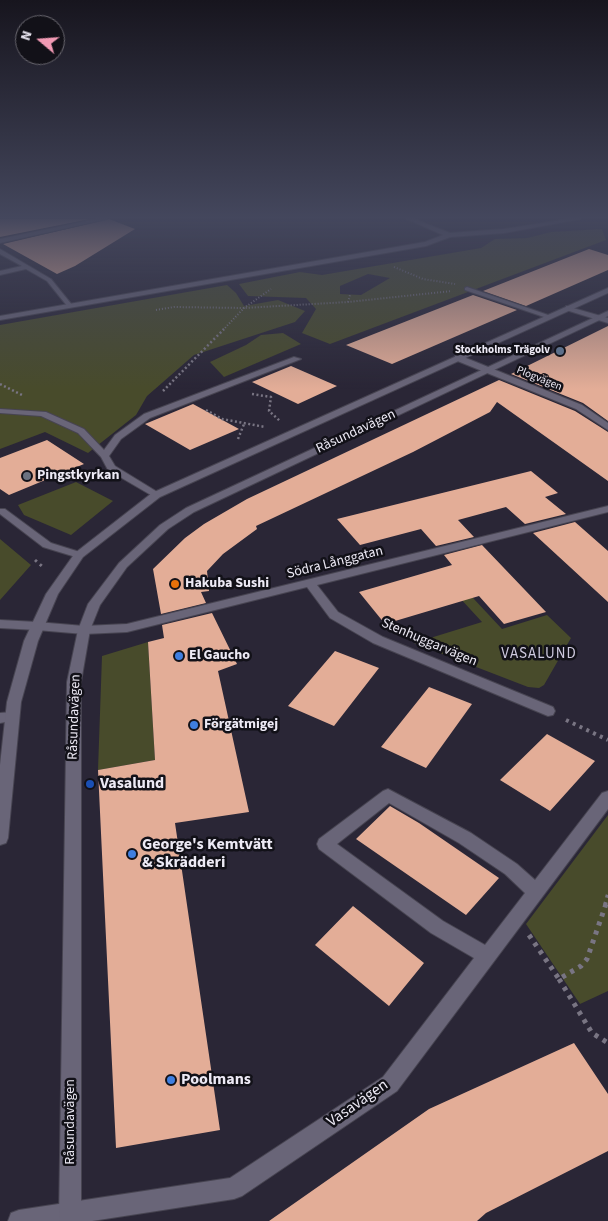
<!DOCTYPE html>
<html>
<head>
<meta charset="utf-8">
<style>
	body { margin:0 }
	#map { position:relative; width:608px; height:1221px; overflow:hidden; background:#2a2636; font-family:"Source Sans 3",sans-serif }
	canvas { display:block }
	.north { position:absolute; left:15px; top:15px; width:50px; height:50px; box-sizing:border-box; background:#121118; border:1px solid #6a6870; border-radius:50%; rotate:288deg; font-size:14px; font-weight:700; line-height:20px; text-align:center; color:#edeaf5 }
	.north::after { content:''; display:block; margin:auto; width:18px; height:22px; background:#f19ab4; clip-path:polygon(50% 0,100% 100%,50% 72%,0 100%) }
</style>
</head>
<body>
<div id="map">
<canvas width="608" height="1221"></canvas>
<div class="north">N</div>
</div>
<script>
const g = document.querySelector('canvas').getContext('2d');
g.lineJoin = 'round';
function fillPath(path, color) {
  g.fillStyle = color;
  g.fill(path, 'evenodd');
}
function toPath(rows) {
  const path = new Path2D();
  for (const r of rows) {
    path.moveTo(r[0], r[1]);
    for (let i = 2; i < r.length; i += 2) path.lineTo(r[i], r[i + 1]);
  }
  return path;
}
function strokePath(path, color, width, dash) {
  g.strokeStyle = color;
  g.lineWidth = width;
  g.lineCap = dash ? 'butt' : 'round';
  g.setLineDash(dash || []);
  g.stroke(path);
}
function write(font, color, halo, rows, align = 'center') {
  g.font = font + ' "Source Sans 3",sans-serif';
  g.lineWidth = 5;
  g.setLineDash([]);
  g.textBaseline = 'middle';
  g.strokeStyle = halo;
  g.fillStyle = color;
  for (const [text, x, y, turn = 0] of rows) {
    g.save();
    g.translate(x, y);
    g.rotate((+turn || 0) * Math.PI / 180);
    g.textAlign = isNaN(turn) ? turn : align;
    if (halo) g.strokeText(text, 0, 0);
    g.fillText(text, 0, 0);
    g.restore();
  }
}
fillPath(toPath([
	[602,229,606,240,330,344,302,333,316,309,306,298,248,296,239,284,300,272,322,275,481,248,495,239,527,238,551,232],
	[368,274,390,278,361,295,340,294,340,286],
	[227,285,236,293,244,306,278,300,305,311,295,322,194,355,147,396,136,415,88,453,45,432,0,449,0,325],
	[283,333,301,344,224,377,210,362,246,345,261,335],
	[76,482,113,501,71,535,24,515,18,505],
	[0,539,31,565,0,600],
	[445,568,502,629,547,615,571,638,544,685,539,688,528,687,414,643,482,622,435,571],
	[148,642,155,760,98,770,102,656],
	[608,815,608,991,580,1004,526,924]
]), '#484b2b');
fillPath(toPath([
	[0,219,90,219,0,237],
	[109,219,135,229,75,266,57,274,3,244],
	[589,249,608,255,608,270,526,306,483,291],
	[473,295,517,310,392,364,346,345],
	[608,326,608,421,583,403,511,374],
	[291,366,337,386,298,404,252,382],
	[499,380,575,411,608,432,608,481,497,402,490,412,413,452,256,526,257,529,223,554,207,571,209,591,201,592,206,603,161,614,153,569,185,538,204,524,247,499],
	[193,404,239,429,190,450,145,424],
	[47,440,84,464,9,495,0,489,0,458],
	[531,471,558,493,545,497,566,514,525,524,506,507,458,520,474,537,436,546,421,529,360,545,337,519],
	[575,522,608,551,608,602,533,533],
	[482,545,546,612,504,624,479,596,385,624,359,592,452,565,444,555],
	[212,613,237,664,218,671,249,812,175,823,220,1130,116,1148,98,770,155,760,148,642,164,638,162,625],
	[335,651,379,668,334,726,288,706],
	[429,687,472,704,426,768,381,747],
	[547,734,595,761,550,811,500,780],
	[390,806,419,823,499,878,466,915,356,839],
	[353,906,424,963,389,1006,315,945],
	[574,1043,608,1094,608,1151,486,1213,477,1221,269,1221,429,1109]
]), '#e3ad97');
const service = toPath([
	[0,249,51,279,72,305,72,307,68,307,47,281,26,269,0,275,0,271,22,266,0,254,0,249],
	[467,287,551,316,552,317,547,318,465,290,465,288,467,287],
	[294,357,301,359,150,418,121,439,109,456,115,466,159,493,161,495,156,498,108,470,101,457,78,433,41,416,0,413,0,409,46,412,84,429,104,450,115,435,144,414,294,357],
	[0,509,5,509,51,543,83,553,84,555,79,558,43,547,0,514,0,509],
	[0,620,37,622,43,626,37,630,0,628,0,620],
	[12,712,17,714,18,717,17,720,0,723,0,713,12,712]
]);
const minor = toPath([
	[97,219,107,219,0,243,0,239,97,219],
	[407,219,414,219,450,233,504,229,569,219,580,219,504,233,450,237,426,246,0,320,0,316,425,242,443,235,407,219],
	[566,306,608,318,608,323,566,310,566,306],
	[455,356,461,356,582,405,608,423,608,430,576,409,455,360,455,356],
	[608,506,608,512,317,585,338,612,383,637,553,707,555,711,553,715,548,716,373,643,330,618,307,587,127,632,84,634,37,630,31,626,37,622,84,626,127,624,608,506],
	[388,789,471,833,517,864,535,880,602,793,608,791,608,809,397,1091,242,1196,234,1199,92,1221,8,1221,11,1213,19,1210,230,1178,383,1077,474,958,431,933,319,849,317,844,319,839,383,791,388,789],
	[389,803,459,843,505,874,525,893,485,945,443,921,337,844,389,803]
]);
const tertiary = toPath([
	[608,288,608,293,160,497,83,557,58,594,38,641,21,702,8,838,6,843,0,845,0,765,7,702,24,641,46,594,75,553,152,493,608,288],
	[608,311,608,316,194,512,168,529,127,567,100,605,90,630,81,682,81,1221,59,1221,67,682,78,630,88,604,119,563,160,525,186,508,608,311]
]);
strokePath(service, '#474451', 2);
strokePath(minor, '#474451', 2);
strokePath(tertiary, '#474451', 2);
strokePath(toPath([
	[394,267,423,279,455,284],
	[348,302,350,295],
	[156,310,174,307,244,308,348,302,452,291],
	[223,330,244,308,271,289]
]), '#797583', 2, [1, 2]);
strokePath(toPath([
	[0,384,22,395],
	[163,391,224,329],
	[252,394,271,397,269,411,280,421],
	[206,410,222,419,265,427],
	[238,439,244,424]
]), '#797583', 2.5, [2, 2.5]);
strokePath(toPath([
	[35,560,44,568]
]), '#797583', 3, [2.5, 4]);
strokePath(toPath([
	[566,720,608,740],
	[605,905,608,894]
]), '#797583', 4, [3, 4.5]);
strokePath(toPath([
	[529,935,559,979,581,966,587,959,606,904],
	[559,979,592,1033,608,1043]
]), '#797583', 5, [4, 5.5]);
fillPath(service, '#696578');
fillPath(minor, '#696578');
fillPath(tertiary, '#696578');
const sky = g.createLinearGradient(0, 0, 0, 389);
sky.addColorStop(0, '#17151e');
sky.addColorStop(0.56, '#44475d');
sky.addColorStop(1, '#44475d00');
g.fillStyle = sky;
g.fillRect(0, 0, 608, 389);
for (const [x, y, r, color] of [
	[560,351,5,"#5c6f8a"],
	[27,476,5,"#6b7280"],
	[175,584,5,"#e8710a"],
	[179,656,5,"#3f7fe0"],
	[194,725,5,"#3f7fe0"],
	[90,784,5,"#1a4fb4"],
	[132,854,5,"#3f7fe0"],
	[171,1080,5,"#3f7fe0"]
]) {
  const dot = new Path2D();
  dot.arc(x, y, r, 0, 2 * Math.PI);
  g.fillStyle = color;
  g.fill(dot);
  strokePath(dot, '#121118', 2);
}
write('bold 11px', '#edeaf5', '#121118', [
	["Stockholms Trägolv",550,351]
], 'right');
write('11px', '#edeaf5', '#121118', [
	["Plogvägen",539,379,22]
]);
write('14px', '#edeaf5', '#121118', [
	["Råsundavägen",356,432,-25],
	["Södra Långgatan",335,563,-14],
	["Stenhuggarvägen",429,643,23],
	["Råsundavägen",75,717,-88],
	["Råsundavägen",71,1122,-90]
]);
write('bold 14px', '#edeaf5', '#121118', [
	["Pingstkyrkan",37,476],
	["Hakuba Sushi",185,584],
	["El Gaucho",189,656],
	["Förgätmigej",204,725]
], 'left');
g.letterSpacing = '1px';
write('15px', '#cfcadf', '#121118', [
	["VASALUND",539,655]
]);
g.letterSpacing = '0px';
write('bold 16px', '#edeaf5', '#121118', [
	["Vasalund",100,784],
	["George's Kemtvätt",142,845],
	["& Skrädderi",142,863],
	["Poolmans",181,1080]
], 'left');
write('16px', '#edeaf5', '#121118', [
	["Vasavägen",358,1104,-35]
]);
</script>
</body>
</html>
